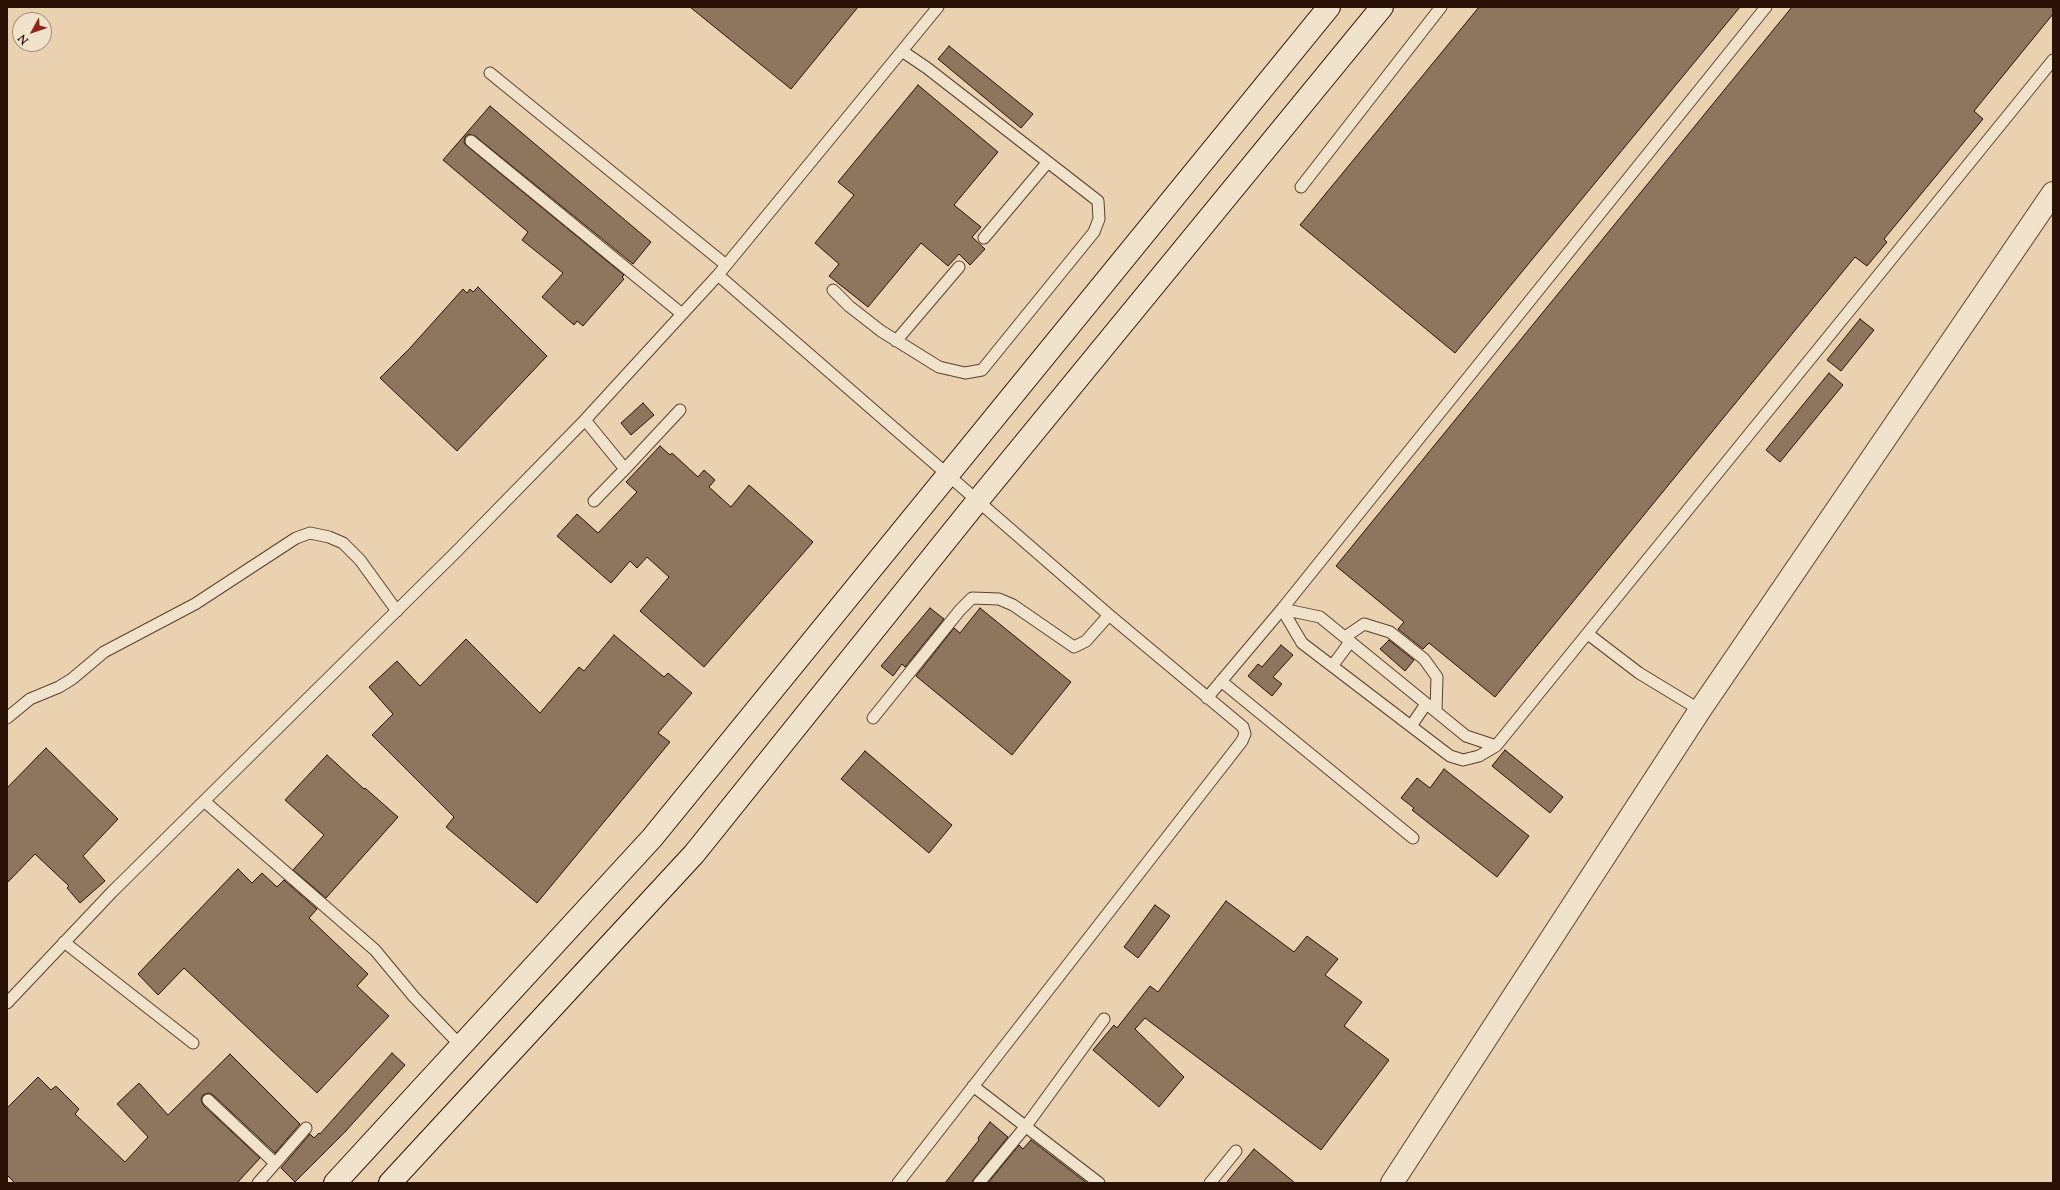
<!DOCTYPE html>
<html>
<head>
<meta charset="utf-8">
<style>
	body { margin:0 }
	#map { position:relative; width:2060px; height:1190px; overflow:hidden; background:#ead2b0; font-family:"Sorts Mill Goudy",serif }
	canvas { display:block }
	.frame { position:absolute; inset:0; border:8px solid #291105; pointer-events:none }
	.north { position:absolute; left:12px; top:12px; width:40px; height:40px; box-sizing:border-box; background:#f1e2cc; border:1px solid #a18e7c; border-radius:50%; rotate:230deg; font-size:11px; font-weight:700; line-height:16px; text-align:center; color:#291105 }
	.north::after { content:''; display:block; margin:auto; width:14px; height:18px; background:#8f2418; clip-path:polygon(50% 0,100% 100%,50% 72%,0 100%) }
</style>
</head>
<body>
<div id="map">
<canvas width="2060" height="1190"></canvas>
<div class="frame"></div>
<div class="north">N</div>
</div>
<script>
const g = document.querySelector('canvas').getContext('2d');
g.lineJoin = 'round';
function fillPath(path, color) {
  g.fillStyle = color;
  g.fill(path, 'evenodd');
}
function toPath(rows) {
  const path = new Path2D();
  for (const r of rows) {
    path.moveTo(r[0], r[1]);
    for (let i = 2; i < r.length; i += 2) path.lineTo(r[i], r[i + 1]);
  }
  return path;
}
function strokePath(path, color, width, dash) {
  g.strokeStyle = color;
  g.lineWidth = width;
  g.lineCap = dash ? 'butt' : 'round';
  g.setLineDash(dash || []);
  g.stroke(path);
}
const building = toPath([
	[690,7,858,7,791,89,690,7],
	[1479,7,1740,7,1455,353,1300,225,1479,7],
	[1792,7,2053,7,2053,14,1974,111,1983,119,1884,239,1887,242,1867,266,1855,257,1495,697,1429,643,1423,649,1398,629,1404,622,1336,566,1792,7],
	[949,46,1033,114,1021,128,938,59,949,46],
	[918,85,998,152,954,205,981,227,972,237,985,249,970,265,959,254,948,266,921,243,868,307,829,276,839,264,815,243,854,195,838,182,918,85],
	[490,106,651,242,633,264,475,136,469,134,465,137,464,143,467,146,624,275,622,277,624,279,583,326,577,321,574,325,542,297,563,273,522,240,528,232,443,160,490,106],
	[478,287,547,356,457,451,380,378,410,348,463,289,467,293,470,289,473,292,478,287],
	[1860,319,1874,330,1841,371,1827,360,1860,319],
	[1829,373,1843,385,1780,462,1766,450,1829,373],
	[643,403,654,415,631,435,621,423,643,403],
	[660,446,670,455,672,453,698,477,704,470,715,480,709,487,731,507,749,485,813,542,704,667,640,611,669,577,647,557,637,568,630,561,611,583,557,536,577,514,598,533,637,492,626,482,660,446],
	[930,608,944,619,905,667,902,664,893,676,881,666,930,608],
	[980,608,1071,682,1012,755,916,676,954,628,960,633,980,608],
	[614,635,664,677,668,673,692,693,658,733,670,742,537,903,446,827,454,817,372,735,393,714,369,687,397,661,420,686,466,639,540,713,579,667,584,671,614,635],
	[1389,640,1414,660,1405,671,1380,649,1389,640],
	[1281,645,1293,655,1273,677,1282,684,1272,696,1248,676,1258,664,1262,667,1281,645],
	[46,748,118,819,83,856,105,881,80,903,67,888,69,886,35,854,7,883,7,788,46,748],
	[1505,750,1563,797,1550,813,1492,766,1505,750],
	[865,751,952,825,929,853,841,779,865,751],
	[327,755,364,789,365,788,398,817,326,898,293,870,324,835,285,800,327,755],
	[1444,769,1529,836,1497,877,1412,810,1414,808,1401,798,1417,778,1430,788,1444,769],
	[238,869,252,883,262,873,277,887,284,880,317,909,309,918,368,974,357,986,389,1016,317,1093,184,968,158,995,138,974,238,869],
	[1226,901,1294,952,1307,936,1338,959,1325,975,1362,1002,1344,1026,1389,1060,1321,1150,1145,1018,1135,1029,1184,1077,1159,1107,1093,1050,1114,1025,1117,1028,1150,986,1158,992,1226,901],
	[1155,905,1170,916,1138,958,1124,947,1155,905],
	[392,1053,405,1065,345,1132,295,1182,281,1168,310,1134,314,1138,319,1133,320,1134,392,1053],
	[230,1054,300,1124,275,1153,213,1095,209,1093,203,1095,201,1099,203,1105,260,1158,237,1183,15,1183,7,1175,7,1108,38,1077,51,1090,56,1086,79,1109,75,1114,125,1162,148,1137,117,1104,139,1083,168,1115,230,1054],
	[990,1122,1008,1137,974,1179,972,1183,945,1183,979,1140,978,1138,990,1122],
	[1031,1140,1087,1183,988,1183,1019,1145,1023,1149,1031,1140],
	[1254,1149,1295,1183,1226,1183,1254,1149]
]);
fillPath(building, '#8d755e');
strokePath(building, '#291105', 1);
const lane = toPath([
	[490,73,726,265],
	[471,141,682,314],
	[1301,187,1441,7],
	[984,238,1047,163],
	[718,275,1109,615,1243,727,1245,734,1242,741,898,1183],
	[833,290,849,306,881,331,939,367,965,373,982,370,1094,232,1099,219,1098,201,927,68,902,51],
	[896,341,959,267],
	[585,420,625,469,594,501],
	[625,469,680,410],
	[1282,609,1302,643,1450,756,1463,760,1479,756,1496,746,2053,60],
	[1282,609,1320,617,1466,736,1496,746],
	[1588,634,1639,673,1700,710],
	[1345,637,1364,624,1390,632,1424,659,1437,677,1436,711],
	[1333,665,1350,642],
	[1221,681,1413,838],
	[1207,698,1282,609,1766,7],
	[7,718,30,699,59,687,72,679,104,652,195,604,296,538,310,533,329,537,343,543,360,560,397,611],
	[873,718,960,610,972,598,999,599,1013,605,1074,647,1086,641,1109,615],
	[1411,726,1426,704],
	[204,801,375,950,414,997,461,1046],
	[64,942,193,1043],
	[7,1003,112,892,456,552,585,420,718,275,938,7],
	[973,1086,1099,1183],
	[208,1100,275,1163],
	[258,1183,306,1128],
	[979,1183,1026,1126,1104,1019],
	[1210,1183,1236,1151]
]);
const street = toPath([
	[1392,1183,1700,710,2053,193]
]);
const secondary = toPath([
	[335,1183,652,838,1329,7],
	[390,1183,694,854,979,499,1382,7]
]);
strokePath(lane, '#594130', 13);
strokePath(street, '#594130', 24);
strokePath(secondary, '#291105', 24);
strokePath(lane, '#f1e2cc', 11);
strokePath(street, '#f1e2cc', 22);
strokePath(secondary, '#f1e2cc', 22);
</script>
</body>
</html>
